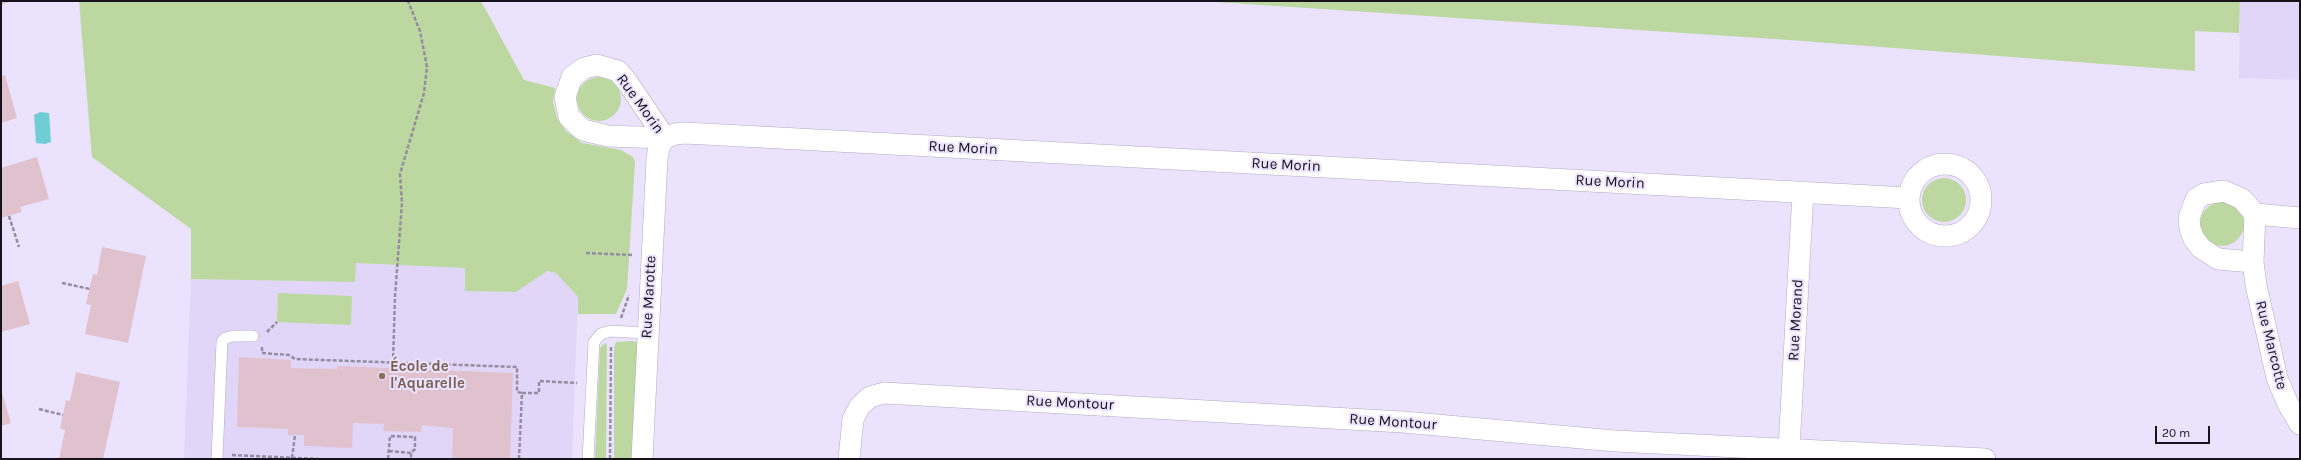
<!DOCTYPE html>
<html>
<head>
<meta charset="utf-8">
<style>
	body { margin:0 }
	#map { position:relative; width:2301px; height:460px; overflow:hidden; background:#ebe2fd; font-family:Karla,sans-serif }
	canvas { display:block }
	.frame { position:absolute; inset:0; border:2px solid #16131c; pointer-events:none }
	.scale { position:absolute; left:2155px; top:426px; width:55px; height:18px; box-sizing:border-box; border:2px solid #16131c; border-top:0; padding-left:5px; font-size:12px; line-height:14px; white-space:nowrap; color:#16131c; -webkit-text-stroke:3px #ebe2fd; paint-order:stroke }
</style>
</head>
<body>
<div id="map">
<canvas width="2301" height="460"></canvas>
<div class="frame"></div>
<div class="scale">20 m</div>
</div>
<script>
const g = document.querySelector('canvas').getContext('2d');
g.lineJoin = 'round';
function fillPath(path, color) {
  g.fillStyle = color;
  g.fill(path, 'evenodd');
}
function toPath(rows) {
  const path = new Path2D();
  for (const r of rows) {
    if (r.length === 3) {
      path.moveTo(r[0] + r[2], r[1]);
      path.arc(r[0], r[1], r[2], 0, 2 * Math.PI);
      continue;
    }
    path.moveTo(r[0], r[1]);
    for (let i = 2; i < r.length; i += 2) path.lineTo(r[i], r[i + 1]);
  }
  return path;
}
function strokePath(path, color, width, dash) {
  g.strokeStyle = color;
  g.lineWidth = width;
  g.lineCap = dash ? 'butt' : 'round';
  g.setLineDash(dash || []);
  g.stroke(path);
}
function write(font, color, halo, rows, align = 'center') {
  g.font = font + ' Karla,sans-serif';
  g.lineWidth = 4;
  g.setLineDash([]);
  g.textBaseline = 'middle';
  g.strokeStyle = halo;
  g.fillStyle = color;
  for (const [text, x, y, turn = 0] of rows) {
    g.save();
    g.translate(x, y);
    g.rotate((+turn || 0) * Math.PI / 180);
    g.textAlign = isNaN(turn) ? turn : align;
    if (halo) g.strokeText(text, 0, 0);
    g.fillText(text, 0, 0);
    g.restore();
  }
}
fillPath(toPath([
	[2240,1,2300,1,2300,80,2239,78],
	[356,263,465,268,516,292,546,271,556,273,578,297,572,459,184,459,191,279,355,282]
]), '#e2d6f8');
fillPath(toPath([
	[79,1,481,1,524,80,555,88,553,102,557,118,566,131,582,143,621,150,633,157,635,162,627,289,616,314,578,314,578,297,556,273,547,271,516,292,465,291,465,268,356,263,355,282,191,279,191,229,92,157],
	[1201,1,2240,1,2239,33,2195,31,2195,71,1789,40],
	[599,99,22],
	[1944,200,22],
	[2222,224,22],
	[278,293,352,296,351,325,277,322],
	[633,341,638,343,633,459,614,459,614,348,616,342],
	[605,343,607,345,606,459,595,459,600,348]
]), '#bcd8a0');
fillPath(toPath([
	[40,112,49,113,51,142,45,144,36,143,34,115]
]), '#6eced4');
fillPath(toPath([
	[1,1,12,1,1,5],
	[5,75,17,118,1,123,1,77],
	[37,157,49,199,20,207,22,212,1,218,1,168],
	[102,247,146,256,128,343,85,334,91,305,86,304,93,274,97,275],
	[18,281,30,324,1,332,1,286],
	[239,357,291,360,291,368,337,369,337,366,513,373,510,459,452,459,453,428,422,425,421,432,383,431,384,424,353,423,352,448,304,446,304,435,288,435,288,429,237,427],
	[76,372,120,382,103,459,59,459,65,430,60,429,66,400,70,401],
	[1,389,11,423,1,426]
]), '#e0c2cf');
const service = toPath([
	[217,459,222,342,225,338,234,336,253,336],
	[588,459,594,342,601,334,610,331,647,333]
]);
const minor = toPath([
	[665,138,628,83,618,71,597,65,584,68,572,77,565,97,569,117,583,130,608,136,665,138,675,134,685,133,1909,198],
	[1945,200,36],
	[2255,214,2300,218],
	[2253,262,2218,259,2201,248,2194,239,2190,229,2189,218,2196,199,2204,194,2224,191,2242,199,2255,214,2253,262,2256,285,2277,378,2288,404,2300,424],
	[1789,449,1803,192],
	[642,459,657,159,659,147,665,138],
	[849,459,853,419,860,406,870,397,884,393,1403,422,1615,441,1985,459]
]);
strokePath(service, '#b2a9c3', 12);
strokePath(minor, '#b2a9c3', 22);
strokePath(toPath([
	[9,216,19,247],
	[586,253,633,255],
	[62,283,90,289],
	[621,318,629,295],
	[267,332,277,322],
	[262,347,262,353,289,355,295,359,517,367,517,392,522,393],
	[393,363,395,296,402,203,400,174,424,93,427,67,420,31,408,1],
	[39,409,63,415],
	[389,451,411,453],
	[232,455,319,459],
	[292,458,295,435],
	[388,459,390,436,415,437,415,449,411,453,411,459],
	[519,459,522,393,539,393,539,381,577,383],
	[610,459,611,346]
]), '#948da1', 2.5, [4, 2]);
strokePath(service, '#fff', 11);
strokePath(minor, '#fff', 21);
for (const [x, y, r, color] of [
	[382,376,4,"#8d6e63"]
]) {
  const dot = new Path2D();
  dot.arc(x, y, r, 0, 2 * Math.PI);
  g.fillStyle = color;
  g.fill(dot);
  strokePath(dot, '#ebe2fd', 1.5);
}
write('15px', '#16131c', '#ebe2fd', [
	["Rue Morin",640,104,54],
	["Rue Morin",963,148,3],
	["Rue Morin",1286,165,3],
	["Rue Morin",1610,182,3],
	["Rue Marotte",649,297,-87],
	["Rue Morand",1796,320,-87],
	["Rue Marcotte",2271,345,76],
	["Rue Montour",1070,403,3],
	["Rue Montour",1393,422,4]
]);
write('bold 15px', '#785e54', '#ebe2fd', [
	["École de",390,367],
	["l'Aquarelle",390,384]
], 'left');
</script>
</body>
</html>
